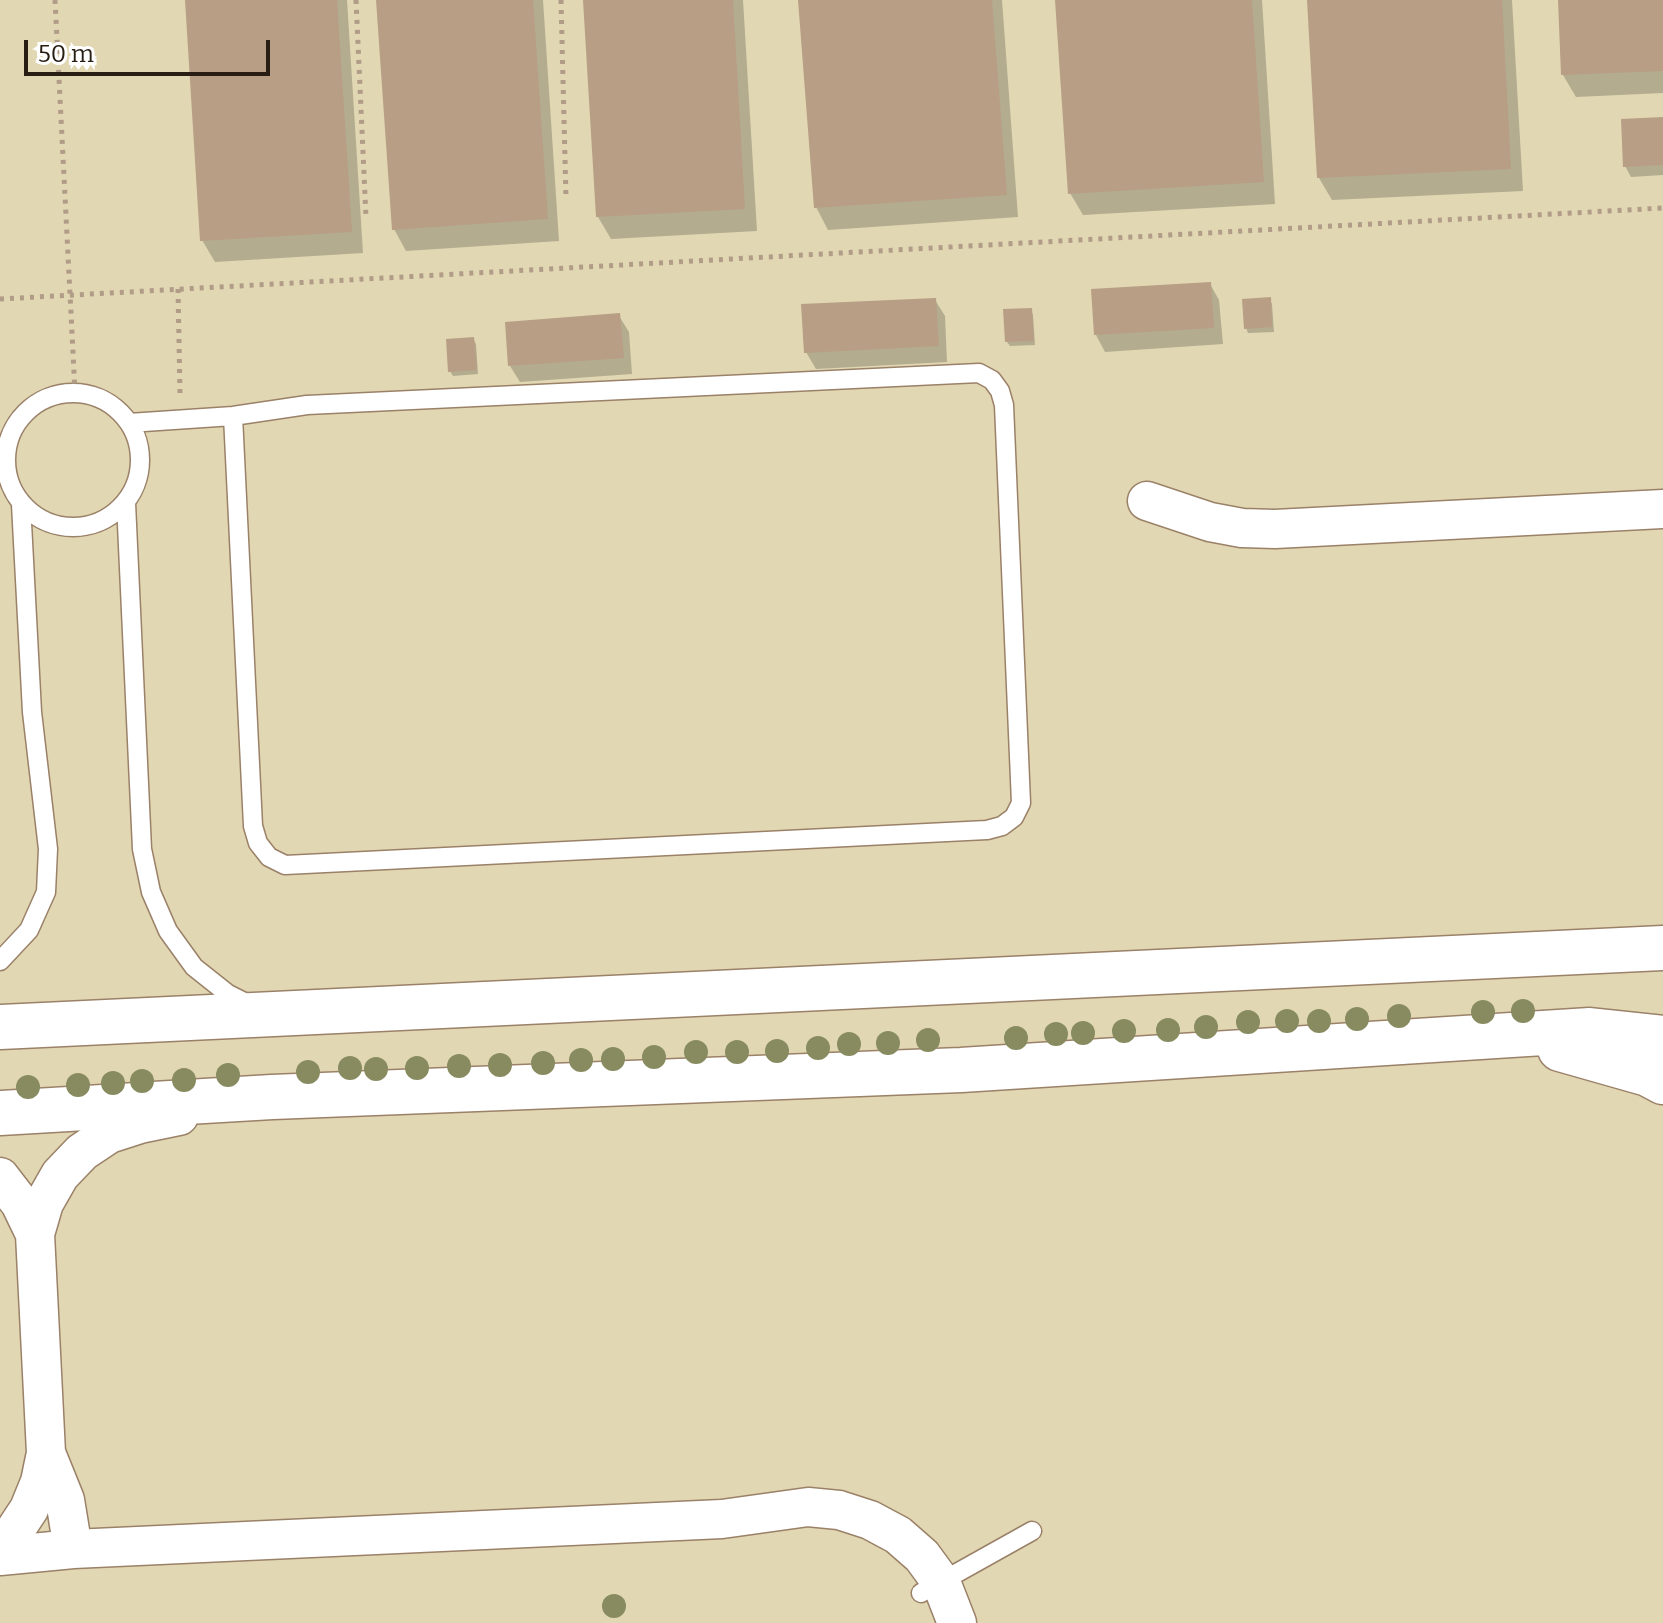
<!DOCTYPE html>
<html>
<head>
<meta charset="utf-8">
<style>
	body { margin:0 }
	#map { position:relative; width:1663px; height:1623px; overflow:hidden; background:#f7dcc1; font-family:Bitter,serif }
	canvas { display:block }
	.scale { position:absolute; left:24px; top:40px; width:246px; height:36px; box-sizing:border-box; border:4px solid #281e14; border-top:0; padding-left:10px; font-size:24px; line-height:28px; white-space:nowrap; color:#281e14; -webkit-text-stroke:6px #fff; paint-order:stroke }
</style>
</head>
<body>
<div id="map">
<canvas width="1663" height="1623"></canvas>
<div class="scale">50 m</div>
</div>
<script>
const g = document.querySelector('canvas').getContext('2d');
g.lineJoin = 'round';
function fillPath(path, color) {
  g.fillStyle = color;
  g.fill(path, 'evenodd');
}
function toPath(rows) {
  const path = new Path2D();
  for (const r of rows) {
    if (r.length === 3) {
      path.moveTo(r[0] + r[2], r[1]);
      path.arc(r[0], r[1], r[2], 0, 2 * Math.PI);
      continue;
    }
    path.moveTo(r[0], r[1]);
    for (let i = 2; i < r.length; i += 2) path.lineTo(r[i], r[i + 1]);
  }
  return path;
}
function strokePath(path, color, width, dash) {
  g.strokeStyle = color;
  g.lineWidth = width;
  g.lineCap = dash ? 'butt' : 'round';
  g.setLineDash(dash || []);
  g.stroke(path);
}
fillPath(toPath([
	[0,0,1663,0,1663,1623,0,1623]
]), '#e1d7b3');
fillPath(toPath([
	[187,0,347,0,363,253,215,262,202,240],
	[378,0,543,0,559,241,406,251,394,229],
	[585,0,743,0,757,231,611,239,598,217],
	[800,0,1002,0,1018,217,828,230,816,207],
	[1057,0,1262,0,1275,204,1083,215,1070,193],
	[1309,0,1512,0,1523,191,1332,200,1319,178],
	[1560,0,1663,0,1663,93,1576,97,1563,75],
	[1663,119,1663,175,1631,177,1625,166],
	[1210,284,1219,300,1223,344,1105,352,1096,335],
	[935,300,945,316,947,362,816,369,806,352],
	[1270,300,1272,304,1274,332,1248,333,1246,328],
	[1031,310,1033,315,1035,345,1010,346,1007,342],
	[619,316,629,332,632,374,520,382,510,366],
	[473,339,476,344,478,374,453,376,450,371]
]), '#0003');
fillPath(toPath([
	[185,0,337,0,352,232,200,241],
	[376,0,533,0,548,219,392,230],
	[583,0,733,0,745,209,596,217],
	[798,0,992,0,1007,195,814,208],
	[1055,0,1252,0,1264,182,1068,194],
	[1307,0,1502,0,1511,169,1317,178],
	[1558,0,1663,0,1663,71,1561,75],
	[1663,117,1663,165,1623,167,1621,119],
	[1211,282,1214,328,1094,335,1091,289],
	[1271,297,1272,327,1244,329,1242,299],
	[936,298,939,346,804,353,801,304],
	[1032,308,1034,341,1005,342,1003,309],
	[620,313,624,358,508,366,505,322],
	[474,337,477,370,448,372,446,339]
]), '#b79e84');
const lane = toPath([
	[73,460,67],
	[129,423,233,416,307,405,979,373,992,380,1000,391,1004,405,1021,803,1014,817,1002,826,987,830,285,865,269,857,258,843,253,826,233,416],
	[126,503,142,849,151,892,168,931,194,967,228,994,250,1005],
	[0,961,29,930,46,892,48,849,32,712,21,504],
	[921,1593,1032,1531]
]);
const street = toPath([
	[1147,501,1210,522,1242,528,1275,529,1663,509],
	[0,1177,20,1203,35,1234],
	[46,1453,65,1500,73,1549],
	[0,1553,29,1509,40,1482,46,1453,35,1234,44,1203,60,1175,82,1152,109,1134,140,1124,179,1116],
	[0,1556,73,1549,722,1519,808,1507,839,1510,870,1520,898,1535,922,1556,941,1582,957,1623]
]);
const secondary = toPath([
	[0,1027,1663,948],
	[1560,1049,1648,1074,1663,1082],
	[0,1113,272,1097,961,1070,1590,1030,1663,1038]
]);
strokePath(lane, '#9a8168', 21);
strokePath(street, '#9a8168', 41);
strokePath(secondary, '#9a8168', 47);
strokePath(toPath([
	[55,0,75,392],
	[356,0,366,217],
	[561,0,566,198],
	[178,289,180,394],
	[0,299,1663,208]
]), '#b19c87', 5, [4, 6]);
strokePath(lane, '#fff', 18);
strokePath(street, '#fff', 38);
strokePath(secondary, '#fff', 44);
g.fillStyle = '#878b5f';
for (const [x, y] of [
	[1523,1011],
	[1483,1012],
	[1399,1016],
	[1357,1019],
	[1287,1021],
	[1319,1021],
	[1248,1022],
	[1206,1027],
	[1168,1030],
	[1124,1031],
	[1083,1033],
	[1056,1034],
	[1016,1038],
	[928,1040],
	[888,1043],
	[849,1044],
	[818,1048],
	[777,1051],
	[696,1052],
	[737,1052],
	[654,1057],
	[613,1059],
	[581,1060],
	[543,1063],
	[500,1065],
	[459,1066],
	[350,1068],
	[417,1068],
	[376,1069],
	[308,1072],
	[228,1075],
	[184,1080],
	[142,1081],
	[113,1083],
	[78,1085],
	[28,1087],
	[614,1606]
]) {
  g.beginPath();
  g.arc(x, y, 12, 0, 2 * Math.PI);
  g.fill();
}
</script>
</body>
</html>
